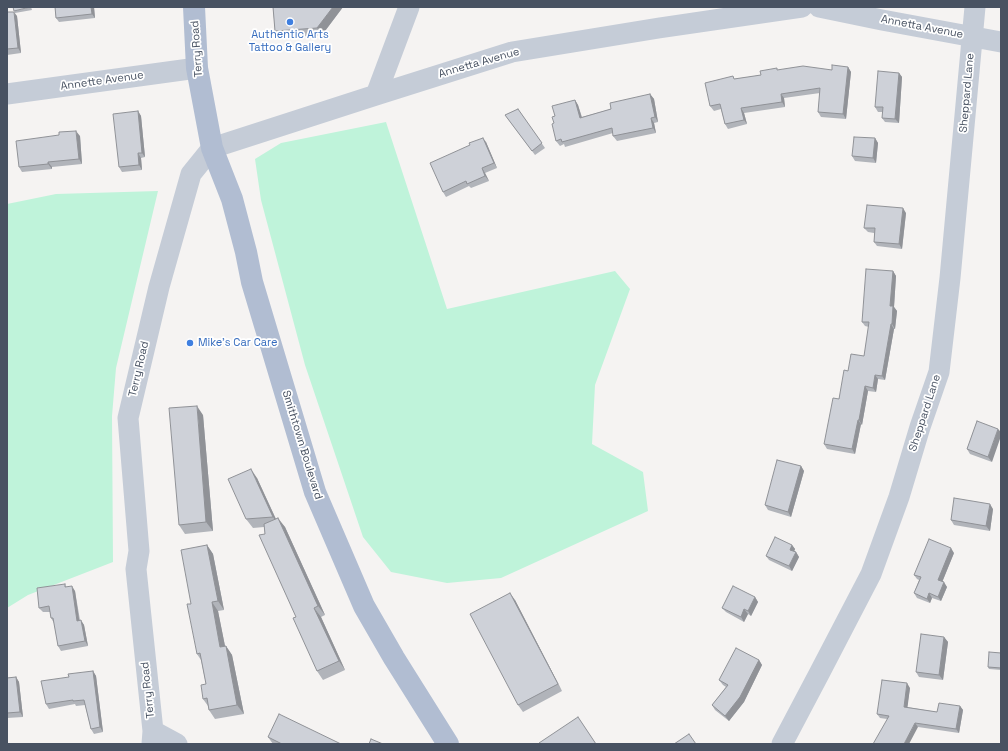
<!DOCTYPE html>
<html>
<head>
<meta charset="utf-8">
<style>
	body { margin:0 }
	#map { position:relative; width:1008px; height:751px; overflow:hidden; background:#f5f3f2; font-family:"Space Grotesk",sans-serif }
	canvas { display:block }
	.frame { position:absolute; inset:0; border:8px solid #485262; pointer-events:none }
</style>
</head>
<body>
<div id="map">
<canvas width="1008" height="751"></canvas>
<div class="frame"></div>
</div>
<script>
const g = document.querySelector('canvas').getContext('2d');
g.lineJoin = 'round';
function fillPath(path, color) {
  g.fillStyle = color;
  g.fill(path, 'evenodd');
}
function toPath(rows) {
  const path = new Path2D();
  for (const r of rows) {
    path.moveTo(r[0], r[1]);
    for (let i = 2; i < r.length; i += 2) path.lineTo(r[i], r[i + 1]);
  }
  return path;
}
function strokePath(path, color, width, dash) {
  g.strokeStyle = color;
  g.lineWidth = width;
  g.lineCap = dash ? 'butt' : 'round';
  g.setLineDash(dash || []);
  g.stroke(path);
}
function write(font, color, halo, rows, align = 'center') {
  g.font = font + ' "Space Grotesk",sans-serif';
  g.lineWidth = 3.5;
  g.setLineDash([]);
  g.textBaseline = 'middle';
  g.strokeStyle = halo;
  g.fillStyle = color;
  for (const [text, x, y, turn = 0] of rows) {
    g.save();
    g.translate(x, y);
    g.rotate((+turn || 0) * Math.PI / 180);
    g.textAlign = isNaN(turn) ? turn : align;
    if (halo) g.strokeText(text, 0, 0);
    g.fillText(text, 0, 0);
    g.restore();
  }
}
fillPath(toPath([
	[386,122,447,309,615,271,630,289,595,385,592,444,643,472,648,511,501,578,447,583,391,572,363,537,305,365,261,200,255,159,281,143],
	[158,191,116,368,112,416,113,562,28,595,7,608,7,204,56,194]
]), '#bff3da');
strokePath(toPath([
	[819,7,882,20,1001,42],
	[7,94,197,68],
	[376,95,409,7],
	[153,731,177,744],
	[152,744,153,731,136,569,139,551,128,418,159,287,191,174,212,148,376,95,512,52,659,28,802,7],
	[782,744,820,672,871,574,899,497,920,427,939,372,950,278,975,7]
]), '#c5ccd7', 21);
strokePath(toPath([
	[194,7,197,68,212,148,232,199,246,252,252,282,315,492,364,606,394,658,448,744]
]), '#b1bdd2', 22);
fillPath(toPath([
	[31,7,32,10,15,13,14,11],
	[55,7,94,7,95,18,59,22,56,18],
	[273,7,343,7,322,35,279,38,275,31],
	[7,12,17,16,21,53,7,55],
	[848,67,851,72,846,119,821,117,818,112,820,93,784,98,785,107,744,113,747,124,728,129,725,124,721,109,714,111,710,106,735,79,761,75,778,70,832,70],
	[899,73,902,77,899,123,885,122,882,118,883,112,878,112,875,107],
	[650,94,654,99,658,122,654,123,656,133,617,141,613,136,613,133,565,147,564,144,560,146,556,141,554,123,555,116,575,100,578,105,582,117,611,109],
	[518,109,545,148,535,155,505,115],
	[138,111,141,116,145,157,141,158,142,170,122,172,119,167],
	[80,136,82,164,52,167,52,169,22,172,19,167],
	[875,138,878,143,876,163,855,161,852,156],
	[486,142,497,168,485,173,489,181,471,188,469,186,446,197,443,192],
	[906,213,902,249,877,246,874,242,874,233,868,232,864,228],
	[893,271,896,276,894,307,897,311,895,329,894,329,885,380,878,379,876,392,868,391,862,425,861,424,855,454,827,449,824,444,848,371,864,356,869,327,865,326,862,322],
	[203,415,213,531,185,534,179,525],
	[977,421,992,462,970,454,967,449],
	[801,466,804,471,791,517,768,510,765,505],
	[257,478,276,519,285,527,325,615,321,617,345,670,323,680,317,671,265,534,264,527,253,528,246,519],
	[993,509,990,531,954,525,951,520],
	[207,545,213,554,224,610,218,611,225,646,226,646,232,655,244,714,215,719,209,710,208,706,203,699,206,684,201,660,197,654,191,604],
	[792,545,795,549,794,552,796,552,799,557,792,571,769,560,766,556],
	[954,553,942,582,947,587,941,601,932,598,930,603,917,598,914,593,919,580,917,579,914,575],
	[65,584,66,587,75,591,80,620,84,625,88,646,61,651,58,646,54,623,51,618,50,612,43,612,39,608],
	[755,597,758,602,751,616,748,614,744,622,726,612,722,608],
	[515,600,562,691,523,712,518,705],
	[944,637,948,642,943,680,919,677,916,672],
	[1001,653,1001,670,989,669,988,667],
	[759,660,762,665,744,702,729,721,715,710,712,705,726,687,723,685,719,680],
	[93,671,96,676,103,732,94,734,91,729,85,705,76,706,75,704,49,709,46,704,69,677],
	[16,677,19,682,23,717,7,718,7,678],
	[910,688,907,707,937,712,960,706,963,710,959,733,918,727,887,719,880,718,877,714],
	[268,737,341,744,273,744]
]), '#b1b4ba');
fillPath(toPath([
	[91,7,94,7,95,18,92,14],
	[333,7,343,7,322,35,317,28],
	[14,12,17,16,21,53,18,48],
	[848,67,851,72,846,119,843,114],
	[899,73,902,77,899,123,895,119],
	[650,94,654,99,658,122,655,117],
	[781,94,784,98,785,107,782,102],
	[575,100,578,105,583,122,580,118],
	[741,108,744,113,747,124,744,120],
	[138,111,141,116,145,157,142,153],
	[651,118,654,123,656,133,653,128],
	[76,131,80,136,82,164,79,159],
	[483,138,486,142,497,168,494,163],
	[875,138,878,143,876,163,873,158],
	[138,153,141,158,142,170,139,165],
	[48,162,52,167,52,169,48,164],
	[482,168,485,173,489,181,485,176],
	[903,208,906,213,902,249,899,244],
	[893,271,896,276,894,307,897,311,895,329,892,324,890,306],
	[891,324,894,329,885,380,882,376],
	[875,375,878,379,876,392,873,388],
	[865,386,868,391,862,425,859,420],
	[197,406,203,415,213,531,206,522],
	[858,420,861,424,855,454,852,449],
	[998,429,1001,432,1001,436,992,462,988,457],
	[801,466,804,471,791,517,788,512],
	[251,469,257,478,279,526,273,517],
	[990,504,993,509,990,531,986,526],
	[278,518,285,527,325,615,318,606],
	[207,545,213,554,224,610,218,601],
	[792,545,795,549,793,554,790,550],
	[951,548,954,553,941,585,938,580],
	[796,552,799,557,792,571,789,566],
	[944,582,947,587,941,601,938,597],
	[72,586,75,591,80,626,77,621],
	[510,593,515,600,562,691,558,684],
	[929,593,932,598,930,603,927,599],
	[755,597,758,602,751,616,748,611],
	[212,602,218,611,227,656,220,647],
	[314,608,321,617,345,670,339,661],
	[744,609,748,614,744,622,741,617],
	[81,620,84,625,88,646,85,641],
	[944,637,948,642,943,680,939,675],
	[226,646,232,655,244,714,237,705],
	[759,660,762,665,744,702,729,721,725,716],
	[93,671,96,676,103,732,100,727],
	[16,677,19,682,23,717,20,712],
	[907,683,910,688,907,711,904,707],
	[960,706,963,710,959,733,956,729],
	[915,723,918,727,909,744,904,744]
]), '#909297');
const building = toPath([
	[13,7,30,7,14,11,13,7],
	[55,7,91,7,92,14,56,18,55,7],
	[273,7,333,7,317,28,275,31,273,7],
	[7,12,14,12,18,48,7,49,7,12],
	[832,65,848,67,843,114,818,112,820,88,781,94,782,102,741,108,744,120,725,124,720,104,710,106,705,83,733,76,734,79,761,75,760,71,777,68,777,70,803,66,832,70,832,65],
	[878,71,899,73,895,119,882,118,883,107,875,107,878,71],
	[650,94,655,117,651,118,653,128,613,136,612,128,562,142,561,139,556,141,552,124,554,123,552,117,555,116,552,106,575,100,580,118,611,109,610,103,650,94],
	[518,109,542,143,532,151,505,115,518,109],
	[138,111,142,153,138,153,139,165,119,167,113,114,138,111],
	[76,131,79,159,48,162,48,164,19,167,16,141,59,135,59,132,76,131],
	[854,137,875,138,873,158,852,156,854,137],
	[483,138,494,163,482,168,485,176,467,184,466,181,443,192,430,163,470,145,469,143,483,138],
	[867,205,903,208,899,244,874,242,875,228,864,228,867,205],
	[866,269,893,271,890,306,893,306,892,324,891,324,882,376,875,375,873,388,865,386,859,420,858,420,852,449,824,444,833,398,839,399,844,370,848,371,851,354,864,356,869,322,862,322,866,269],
	[197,406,206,522,179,525,169,408,197,406],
	[977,421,998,429,988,457,967,449,977,421],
	[777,460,801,466,788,512,765,505,777,460],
	[251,469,273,517,246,519,228,479,251,469],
	[954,498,990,504,986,526,951,520,954,498],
	[278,518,318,606,314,608,339,661,317,671,293,618,296,617,259,535,265,534,264,524,278,518],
	[775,537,792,545,790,550,796,552,789,566,766,556,775,537],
	[929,539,951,548,938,580,944,582,938,597,929,593,927,599,914,593,921,577,914,575,929,539],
	[207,545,218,601,212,602,220,647,226,646,237,705,209,710,207,698,203,699,201,685,206,684,200,653,197,654,187,604,191,604,181,550,207,545],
	[65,584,65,587,72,586,77,621,81,620,85,641,58,646,53,618,51,618,49,606,39,608,37,588,65,584],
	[733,586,755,597,748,611,744,609,741,617,722,608,733,586],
	[510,593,558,684,518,705,470,614,510,593],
	[921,634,944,637,939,675,916,672,921,634],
	[736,648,759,660,740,697,725,716,712,705,728,685,719,680,736,648],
	[989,652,1001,653,1001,668,988,667,989,652],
	[93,671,100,727,91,729,84,700,73,701,73,700,46,704,41,681,69,677,68,674,93,671],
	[16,677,20,712,7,713,7,678,16,677],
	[882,680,907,683,904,707,937,712,939,703,960,706,956,729,915,723,904,744,873,744,889,716,877,714,882,680],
	[279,714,341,744,282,744,268,737,279,714],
	[578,717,596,744,540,744,539,743,578,717],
	[689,734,696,744,674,744,689,734],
	[371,739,383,744,369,744,371,739]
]);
fillPath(building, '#ced1d8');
strokePath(building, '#909297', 1);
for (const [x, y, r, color] of [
	[290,22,4,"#3f7fe0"],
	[190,343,4,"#3f7fe0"]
]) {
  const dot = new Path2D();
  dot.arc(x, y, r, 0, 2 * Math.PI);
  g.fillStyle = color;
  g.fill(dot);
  strokePath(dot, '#fff', 1.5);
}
write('11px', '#485262', '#fff', [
	["Annetta Avenue",922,27,11],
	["Terry Road",197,49,-94],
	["Annetta Avenue",479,63,-16],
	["Annette Avenue",102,81,-8],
	["Sheppard Lane",967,93,-85],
	["Terry Road",139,369,-77],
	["Sheppard Lane",925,413,-72],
	["Smithtown Boulevard",302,445,73],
	["Terry Road",148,690,-96]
]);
write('11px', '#366cbe', '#fff', [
	["Authentic Arts",290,35],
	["Tattoo & Gallery",290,48],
	["Mike's Car Care",198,343,"left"]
]);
</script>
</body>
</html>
